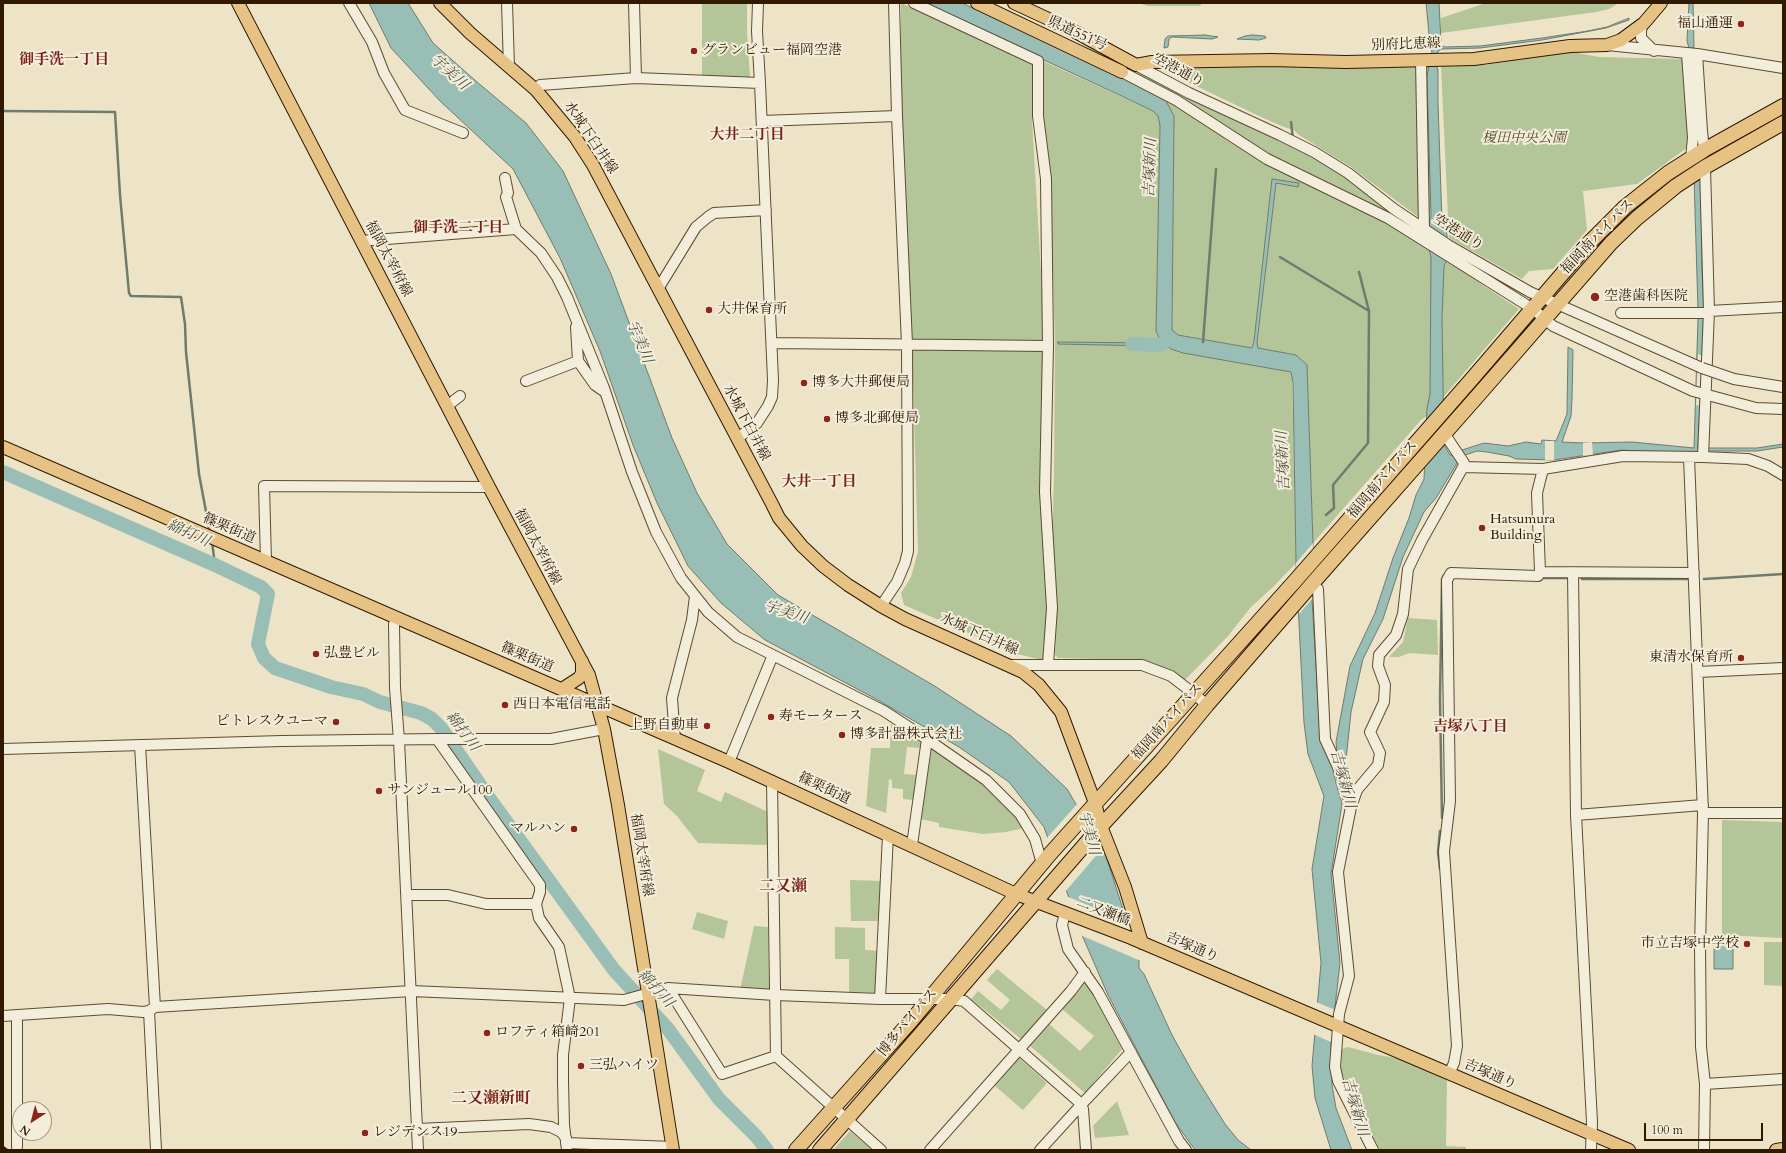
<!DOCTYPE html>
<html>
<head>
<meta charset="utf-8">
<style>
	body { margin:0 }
	#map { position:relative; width:1786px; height:1153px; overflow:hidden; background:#ede3c7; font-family:Cardo,serif }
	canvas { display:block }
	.frame { position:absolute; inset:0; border:4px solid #2f1900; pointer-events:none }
	.north { position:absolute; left:12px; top:1101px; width:40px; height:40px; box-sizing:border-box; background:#f3eddb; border:1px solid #a59883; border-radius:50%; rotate:216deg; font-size:11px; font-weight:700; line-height:16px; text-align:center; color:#2f1900 }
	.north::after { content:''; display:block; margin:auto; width:14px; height:18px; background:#8f2418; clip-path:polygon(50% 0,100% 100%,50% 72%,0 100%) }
	.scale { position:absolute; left:1644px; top:1123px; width:119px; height:18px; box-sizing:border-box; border:2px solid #2f1900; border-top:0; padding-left:5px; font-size:12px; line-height:14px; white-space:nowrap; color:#2f1900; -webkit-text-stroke:3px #f3eddb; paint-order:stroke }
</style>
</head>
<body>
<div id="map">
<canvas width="1786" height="1153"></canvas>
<div class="frame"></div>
<div class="north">N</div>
<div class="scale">100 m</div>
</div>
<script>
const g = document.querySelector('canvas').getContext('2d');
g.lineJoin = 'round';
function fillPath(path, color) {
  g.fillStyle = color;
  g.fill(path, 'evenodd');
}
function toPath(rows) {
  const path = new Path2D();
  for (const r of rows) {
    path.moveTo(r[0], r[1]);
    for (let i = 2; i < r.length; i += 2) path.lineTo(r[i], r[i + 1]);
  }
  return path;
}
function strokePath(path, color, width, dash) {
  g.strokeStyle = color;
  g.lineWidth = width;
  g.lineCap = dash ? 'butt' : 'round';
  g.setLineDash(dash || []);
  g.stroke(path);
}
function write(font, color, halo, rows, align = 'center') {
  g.font = font + ' Cardo,"Noto Serif JP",serif';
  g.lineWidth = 4;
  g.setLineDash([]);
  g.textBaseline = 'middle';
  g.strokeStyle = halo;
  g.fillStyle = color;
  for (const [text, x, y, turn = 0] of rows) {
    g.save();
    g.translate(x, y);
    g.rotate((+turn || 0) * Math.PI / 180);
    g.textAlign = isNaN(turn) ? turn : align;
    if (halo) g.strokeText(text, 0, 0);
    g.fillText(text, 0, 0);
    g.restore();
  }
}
fillPath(toPath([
	[702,3,747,3,747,33,750,77,702,76],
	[901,3,1032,61,1032,120,1045,342,912,340,901,121],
	[1139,3,1202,3,1200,6,1147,6],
	[1486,3,1619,3,1609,9,1596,12,1441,33,1441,18],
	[1083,42,1182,96,1312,156,1346,177,1392,212,1391,213,1364,201,1269,154,1184,100,1153,82,1109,61,1082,44],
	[1572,52,1599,57,1685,59,1691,145,1637,184,1583,191,1587,230,1553,269,1529,271,1522,279,1449,238,1441,65,1485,65],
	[1043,61,1153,111,1158,116,1160,126,1156,331,1160,340,1171,349,1183,353,1291,371,1292,374,1296,563,1273,587,1251,607,1228,636,1185,680,1173,671,1138,660,1058,658,1055,655,1057,609,1052,542,1054,475,1055,342,1051,207,1041,116],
	[1166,66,1438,66,1429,225,1351,167,1299,135,1294,130,1284,127,1261,117,1165,71],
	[1157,95,1189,113,1231,143,1265,163,1385,222,1458,266,1484,286,1519,309,1427,416,1421,420,1313,543,1307,365,1296,355,1258,348,1257,342,1276,183,1298,187,1296,183,1272,179,1254,341,1252,348,1175,334,1172,330,1172,326,1174,116],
	[912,348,1044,350,1043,507,1044,557,1047,604,1044,658,1042,660,1017,654,904,605,901,593,911,577,918,552],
	[1408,618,1437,620,1438,655,1409,653,1399,657,1389,657,1403,642],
	[891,724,923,742,922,748,907,747,904,774,919,775,915,800,903,799,903,789,892,788,892,780,889,779,886,813,866,806,871,748,890,748],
	[932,746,995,793,1024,828,1006,832,983,834,939,827,939,823,921,819],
	[658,749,705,770,697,791,721,802,725,792,768,812,768,845,698,843,677,816,664,804],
	[1722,820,1783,822,1783,938,1722,935],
	[850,880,881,881,882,921,851,921],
	[697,912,728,921,724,939,692,929],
	[754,926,768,927,769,991,740,990],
	[835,927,865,928,865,950,880,951,878,993,849,992,849,959,835,959],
	[1764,942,1783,942,1783,986,1764,985],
	[997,969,1047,1010,1021,1039,971,999,978,991,1001,1010,1010,1000,987,980],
	[1086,981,1122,1049,1085,1093,1030,1046,1049,1024,1080,1051,1094,1036,1062,1009],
	[1348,1047,1378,1055,1402,1059,1447,1078,1446,1146,1466,1147,1466,1150,1380,1150,1341,1072,1342,1049],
	[1019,1058,1047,1083,1023,1110,995,1086],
	[1117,1101,1129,1135,1095,1138,1093,1126],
	[850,1131,872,1150,833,1150]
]), '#b3c599');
const water = toPath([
	[369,3,408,3,433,43,477,82,526,123,563,171,611,274,672,438,697,493,727,544,778,595,933,685,1011,736,1067,789,1105,853,1139,959,1139,968,1144,974,1172,1035,1192,1071,1225,1124,1238,1140,1251,1150,1195,1150,1175,1122,1108,995,1082,935,1044,827,1009,782,959,747,876,699,765,640,721,603,688,566,657,503,633,445,600,351,560,258,513,169,440,101,391,48,369,3],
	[921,3,962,3,1105,69,1166,101,1174,116,1172,326,1172,330,1178,335,1252,348,1254,341,1272,179,1299,183,1298,187,1276,183,1257,342,1258,348,1296,355,1307,365,1313,543,1312,599,1320,735,1322,744,1337,753,1336,742,1350,666,1375,613,1393,558,1409,518,1416,495,1424,479,1427,408,1430,394,1431,258,1429,248,1429,220,1431,217,1427,76,1432,51,1427,46,1429,34,1426,3,1439,3,1441,41,1440,45,1445,47,1480,46,1542,38,1588,31,1607,27,1629,18,1629,20,1606,28,1542,40,1480,48,1442,49,1438,51,1435,63,1438,70,1438,103,1442,223,1446,227,1447,236,1447,259,1444,266,1442,319,1444,445,1450,455,1454,455,1462,450,1484,443,1508,446,1526,442,1541,444,1542,440,1556,441,1567,414,1568,347,1573,350,1572,398,1571,416,1562,442,1583,443,1632,442,1694,448,1698,318,1620,317,1698,310,1693,144,1695,61,1701,181,1702,269,1704,310,1698,448,1757,448,1783,444,1783,447,1757,451,1712,451,1689,455,1621,450,1554,460,1516,459,1509,456,1487,452,1477,451,1465,455,1459,460,1436,498,1424,512,1403,557,1383,619,1363,659,1351,712,1346,760,1343,766,1333,772,1342,804,1331,874,1340,963,1331,1041,1332,1085,1336,1108,1352,1150,1331,1150,1315,1098,1312,1066,1321,963,1312,869,1324,796,1308,754,1304,723,1296,563,1293,383,1291,372,1183,353,1171,349,1160,340,1156,331,1160,126,1158,116,1153,111,1126,98,921,3],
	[1689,3,1693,3,1694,48,1689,48,1687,41,1689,3],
	[1205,35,1218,37,1212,39,1172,37,1169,39,1168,47,1164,48,1165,39,1168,36,1205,35],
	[1252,35,1265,36,1266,38,1259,40,1237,39,1245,36,1252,35],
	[1058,342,1151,343,1152,346,1058,344,1058,342],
	[1714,940,1733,940,1733,969,1714,969,1714,940]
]);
fillPath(water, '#99beb6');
strokePath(water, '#6f7c6d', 1);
fillPath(toPath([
	[1698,354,1703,356,1699,406,1696,405],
	[1545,441,1554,441,1554,460,1545,460],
	[1592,442,1593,455,1583,456,1583,443],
	[1313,543,1312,599,1299,614,1296,563],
	[1078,803,1104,852,1101,850,1065,892,1046,839],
	[1066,896,1129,922,1141,961,1080,935],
	[1316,1002,1338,1011,1333,1043,1313,1034]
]), '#ede3c7');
strokePath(toPath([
	[3,111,115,112,120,195,129,293,131,296,181,297,185,324,186,352,199,474,210,533],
	[1291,122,1293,139],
	[1280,257,1369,311,1368,443,1333,485,1334,508,1326,515],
	[1359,272,1369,311],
	[1203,342,1216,169],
	[1149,345,1164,344],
	[212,542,215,565],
	[1539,578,1567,578],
	[1582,579,1688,579],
	[1704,579,1783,574],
	[1442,818,1440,699,1442,579,1444,575],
	[1440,869,1438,852,1440,831]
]), '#6f7c6d', 2.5);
strokePath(toPath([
	[1132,344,1160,345,1168,339],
	[3,472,215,565,261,587,268,594,258,644,264,658,275,668,331,687,363,694,380,702,421,713,432,719,441,728,487,795,614,970,668,1029,719,1099,756,1136,767,1150]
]), '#99beb6', 14);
const minor = toPath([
	[349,3,372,42,384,73,405,110,463,133],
	[507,3,509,67],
	[634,3,636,78],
	[914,3,1038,61,1038,116,1046,179,1048,346,1045,492,1052,608,1048,664],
	[1644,23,1641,29,1641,38,1654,51],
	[1607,45,1697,54,1783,68],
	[1687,54,1693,138,1691,158],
	[1697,54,1702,131,1704,150],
	[1421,60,1424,229],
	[1136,65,1189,93,1280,135,1314,152,1348,173,1394,209,1448,245,1530,292,1702,368],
	[1122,72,1176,100,1267,159,1388,218,1533,309,1553,326,1693,391,1756,408,1783,409],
	[536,90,540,85,636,78,760,83],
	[762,121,897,116],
	[505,178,508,193,506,197,516,229,541,253,557,277,567,297,604,388,632,472,656,532,681,578,708,612,737,637,884,711,927,739,986,780,1020,814,1035,839,1042,864],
	[361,241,516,229],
	[658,289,696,227,708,217,714,213,766,210],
	[1621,313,1705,313,1709,311,1783,307],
	[576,327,578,361,595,385,605,392],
	[772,343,1048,346],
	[526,381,578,361],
	[447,406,460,396],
	[738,438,757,423,768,406,772,397,773,380,760,83,757,31,758,3],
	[1689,457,1703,813,1700,947,1701,1047,1705,1084,1704,1150],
	[1703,457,1709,311,1705,167],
	[1463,467,1543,469,1623,456,1703,457,1748,459,1768,466,1783,475],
	[266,561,264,486,489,487],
	[1540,572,1537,493,1543,469],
	[1573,572,1576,815,1592,1122,1591,1150],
	[1318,589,1325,739,1341,774,1351,807],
	[881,606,897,582,905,563,908,551,907,344,897,116,894,3],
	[396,618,394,624,395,688,399,740,418,1150],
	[1010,665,1142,665,1171,676,1193,693,1207,705],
	[1698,672,1783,668],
	[437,739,540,885,540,892,536,904,539,918,559,947,570,998,563,1055,563,1081,564,1125,567,1150],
	[675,739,672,698,692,620,695,596],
	[140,745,155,1007],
	[3,749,282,741,437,739,551,739,604,729],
	[729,762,773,655],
	[772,781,776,1056,881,1150],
	[1703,813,1783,813],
	[1576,815,1703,805],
	[912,845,927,739],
	[407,895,448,895,486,904,536,904],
	[1065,913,1062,925,1068,949,1098,992,1179,1141,1186,1150],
	[668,988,722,1074,776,1056],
	[880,999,888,835],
	[149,1011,156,1150],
	[17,1015,17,1147],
	[3,1016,108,1009,143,1012,149,1011,155,1007,411,991,624,1000,668,988,775,995,880,999,951,999,964,1001,1079,1102,1083,1109,1086,1150],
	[1449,1074,1454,1063,1457,1046,1444,851,1450,801,1447,580,1451,573,1538,576,1540,572,1694,573],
	[1705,1084,1783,1079],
	[417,1129,529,1124,551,1127,561,1132,566,1138],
	[566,1143,673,1147],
	[930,1150,1071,991,1085,972],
	[1040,1150,1081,1105,1131,1052],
	[1373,1150,1338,1081,1335,1067,1339,1014,1349,976,1338,872,1351,807,1357,790,1378,765,1380,753,1370,732,1384,702,1385,685,1378,666,1379,655,1396,635,1403,614,1408,569,1422,540,1463,467,1464,463,1444,433]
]);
const major = toPath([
	[238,3,489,487,589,675,604,729,618,805,673,1150],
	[440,3,470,33,536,90,575,137,593,165,772,504,779,518,802,546,823,566,848,585,881,606,905,619,1023,672,1039,685,1061,712,1095,803,1101,826,1125,887,1142,943],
	[977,3,1122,72],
	[1014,3,1070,29,1136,65,1152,62,1271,60,1346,62,1474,59,1570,46,1607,45,1621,40,1644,23,1661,3],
	[3,447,729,762,1016,894,1131,938,1629,1150],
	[562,689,579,678,582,673,582,661],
	[1776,1150,1783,1149]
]);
const highway = toPath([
	[796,1150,911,1021,1050,854,1295,581,1471,380,1587,245,1625,207,1668,173,1704,150,1783,106],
	[820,1150,1101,826,1161,761,1207,705,1318,577,1481,392,1611,243,1637,218,1676,186,1705,167,1783,123]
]);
strokePath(minor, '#5e4c32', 12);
strokePath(major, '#2f1900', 14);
strokePath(highway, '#2f1900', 16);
strokePath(minor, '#f3eddb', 10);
strokePath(major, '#e6c284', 12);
strokePath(highway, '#e6c284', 14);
strokePath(toPath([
	[3,1147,7,1150]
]), '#2f1900', 2.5, [7, 7]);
const minorBridge = toPath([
	[1702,368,1734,379,1783,387]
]);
strokePath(minorBridge, '#5e4c32', 12, []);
strokePath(minorBridge, '#f3eddb', 10);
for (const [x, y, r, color] of [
	[1741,24,4,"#8f2418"],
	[694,51,4,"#8f2418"],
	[1595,297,5,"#8f2418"],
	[709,310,4,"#8f2418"],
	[804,383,4,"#8f2418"],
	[827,419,4,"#8f2418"],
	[1482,528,4,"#8f2418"],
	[316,654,4,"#8f2418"],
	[1741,658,4,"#8f2418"],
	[505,705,4,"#8f2418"],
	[771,717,4,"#8f2418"],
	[336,722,4,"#8f2418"],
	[707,726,4,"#8f2418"],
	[842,735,4,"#8f2418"],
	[379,791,4,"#8f2418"],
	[574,829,4,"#8f2418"],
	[1747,944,4,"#8f2418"],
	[487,1033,4,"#8f2418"],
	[581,1066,4,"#8f2418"],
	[365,1133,4,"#8f2418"]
]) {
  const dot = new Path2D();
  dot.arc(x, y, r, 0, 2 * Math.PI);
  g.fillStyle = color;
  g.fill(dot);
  strokePath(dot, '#f3eddb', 1.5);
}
write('14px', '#2f1900', '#f3eddb', [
	["福山通運",1733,24,"right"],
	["グランビュー福岡空港",702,51],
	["空港歯科医院",1604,297],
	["大井保育所",717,310],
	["博多大井郵便局",812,383],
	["博多北郵便局",835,419],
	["Hatsumura",1490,520],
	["Building",1490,536],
	["弘豊ビル",324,654],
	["東清水保育所",1733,658,"right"],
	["西日本電信電話",513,705],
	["寿モータース",779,717],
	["ピトレスクユーマ",328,722,"right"],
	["上野自動車",699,726,"right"],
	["博多計器株式会社",850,735],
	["サンジュール100",387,791],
	["マルハン",566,829,"right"],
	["市立吉塚中学校",1739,944,"right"],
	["ロフティ箱崎201",495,1033],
	["三弘ハイツ",589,1066],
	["レジデンス19",373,1133]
], 'left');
write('14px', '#2f1900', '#f3eddb', [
	["県道551号",1077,34,25],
	["別府比恵線",1406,45,-2],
	["空港通り",1178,71,28],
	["水城下臼井線",590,138,56],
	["空港通り",1458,233,32],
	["福岡南バイパス",1598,237,-46],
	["福岡太宰府線",388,259,62],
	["水城下臼井線",746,423,62],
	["福岡南バイパス",1383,480,-49],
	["篠栗街道",229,529,23],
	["福岡太宰府線",537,547,62],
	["水城下臼井線",979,635,24],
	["篠栗街道",527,658,23],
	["福岡南バイパス",1168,722,-48],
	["篠栗街道",824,789,25],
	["福岡太宰府線",641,855,81],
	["二又瀬橋",1103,912,21],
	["吉塚通り",1192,948,23],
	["博多バイパス",908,1023,-50],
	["吉塚通り",1490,1075,23]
]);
write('italic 14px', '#574d2e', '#f3eddb', [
	["榎田中央公園",1524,139]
]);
write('bold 15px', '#7a1f14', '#f3eddb', [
	["御手洗一丁目",64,61],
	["大井二丁目",747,136],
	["御手洗二丁目",458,229],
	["大井一丁目",819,483],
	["吉塚八丁目",1470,728]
]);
write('italic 15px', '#545340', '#f3eddb', [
	["宇美川",449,73,42],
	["吉塚新川",1151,168,-88],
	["宇美川",639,342,68],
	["吉塚新川",1284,461,-93],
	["綿打川",188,534,24],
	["宇美川",786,613,18],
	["綿打川",462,732,53],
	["吉塚新川",1342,779,75],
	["宇美川",1088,833,75],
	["綿打川",655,989,48],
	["吉塚新川",1354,1107,74]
]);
write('bold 16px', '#7a1f14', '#f3eddb', [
	["二又瀬",783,887],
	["二又瀬新町",491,1099]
]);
</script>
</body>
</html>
